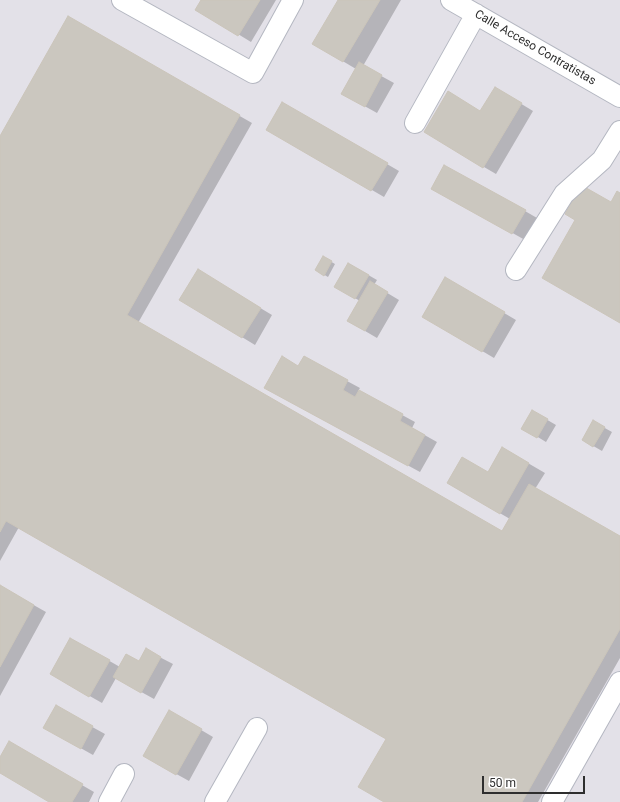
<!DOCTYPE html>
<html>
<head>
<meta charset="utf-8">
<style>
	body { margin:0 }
	#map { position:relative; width:620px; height:802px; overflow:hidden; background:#efe9e1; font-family:Roboto,sans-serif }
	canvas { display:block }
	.scale { position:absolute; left:482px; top:776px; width:103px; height:18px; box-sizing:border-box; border:2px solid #2e2e2e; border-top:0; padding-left:5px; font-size:12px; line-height:14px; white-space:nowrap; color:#2e2e2e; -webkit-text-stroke:3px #fff; paint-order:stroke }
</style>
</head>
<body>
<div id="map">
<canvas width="620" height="802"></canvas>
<div class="scale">50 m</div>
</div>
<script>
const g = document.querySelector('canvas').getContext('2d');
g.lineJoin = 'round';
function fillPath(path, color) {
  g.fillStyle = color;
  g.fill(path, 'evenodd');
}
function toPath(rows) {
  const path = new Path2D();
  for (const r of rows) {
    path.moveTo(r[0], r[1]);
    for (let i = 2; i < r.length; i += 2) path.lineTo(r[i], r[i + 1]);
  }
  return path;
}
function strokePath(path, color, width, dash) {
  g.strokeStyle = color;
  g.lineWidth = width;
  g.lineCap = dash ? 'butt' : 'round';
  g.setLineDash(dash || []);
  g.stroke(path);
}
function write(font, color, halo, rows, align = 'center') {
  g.font = font + ' Roboto,sans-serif';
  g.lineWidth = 3;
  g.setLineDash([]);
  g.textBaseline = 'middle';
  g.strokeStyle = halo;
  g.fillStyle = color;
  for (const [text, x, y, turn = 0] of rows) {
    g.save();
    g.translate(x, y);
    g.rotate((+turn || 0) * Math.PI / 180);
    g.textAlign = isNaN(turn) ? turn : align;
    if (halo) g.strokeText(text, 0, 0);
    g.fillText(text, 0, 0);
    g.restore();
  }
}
fillPath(toPath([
	[0,0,620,0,620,802,0,802]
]), '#e3e1e8');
fillPath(toPath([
	[202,0,276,0,251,42,197,9],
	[339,0,401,0,363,66,394,83,377,113,343,94,356,69,314,44],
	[68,18,252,123,138,323,502,532,510,519,448,483,488,473,502,448,545,473,535,489,620,538,620,658,538,802,386,802,387,738,19,527,0,561,0,138],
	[495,88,533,111,496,174,484,167],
	[282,103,399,171,384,197,267,129],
	[445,195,525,211,537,218,525,240],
	[323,257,335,264,328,277,316,270],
	[349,264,377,280,374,285,399,300,377,338,348,321,360,301,336,287],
	[210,278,272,315,255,345,181,300],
	[445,278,516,320,494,358,423,316],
	[299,367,347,381,360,388,358,391,415,422,412,428,437,442,420,472,278,395],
	[532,411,556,425,546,442,523,428],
	[594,422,612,432,602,451,583,440],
	[0,586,46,612,0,696],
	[71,639,120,667,139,662,146,650,173,664,154,699,116,678,102,703,51,674],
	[56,707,105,734,93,755,45,728],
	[169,711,213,737,189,781,144,756],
	[9,743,94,792,89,802,51,802,0,772,0,759]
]), '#0003');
const building = toPath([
	[201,0,260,0,238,36,195,10,201,0],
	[338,0,380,0,343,62,312,44,338,0],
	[68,16,240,115,127,315,502,531,529,484,620,536,620,629,522,802,384,802,358,787,386,739,6,521,0,532,0,136,68,16],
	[359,62,382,75,365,107,341,94,359,62],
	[495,87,522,103,483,168,424,132,448,91,480,111,495,87],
	[282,102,388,163,371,191,266,130,282,102],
	[444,165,526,210,512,234,431,189,444,165],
	[581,185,611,202,617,191,620,193,620,323,542,278,575,220,565,214,581,185],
	[323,256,332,261,324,276,315,270,323,256],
	[348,263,369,275,355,299,334,287,348,263],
	[198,269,261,308,242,338,179,300,198,269],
	[445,277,505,312,482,352,422,317,445,277],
	[370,281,388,292,365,331,347,321,370,281],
	[282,356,298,366,304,356,348,380,343,390,355,397,359,390,403,414,400,421,425,435,408,466,264,388,282,356],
	[532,410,548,419,537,438,521,429,532,410],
	[593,420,605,427,593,447,582,440,593,420],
	[502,447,529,463,500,514,447,483,462,457,488,472,502,447],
	[0,585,34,605,0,667,0,585],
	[70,638,110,660,89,697,50,674,70,638],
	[146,648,161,657,141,693,113,677,126,654,139,661,146,648],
	[56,705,93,726,81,749,43,728,56,705],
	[169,710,202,729,176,775,143,756,169,710],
	[9,741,83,784,72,802,49,802,0,773,0,757,9,741]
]);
fillPath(building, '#cbc7bf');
strokePath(building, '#cbc5ba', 1);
const minor = toPath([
	[122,0,253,73,293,0],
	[451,0,620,97],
	[415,123,476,14],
	[516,270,564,194,602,160,620,131],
	[109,802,124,774],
	[215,802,257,728],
	[552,802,620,682]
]);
strokePath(minor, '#b4b7c1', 22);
strokePath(minor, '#fff', 20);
write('12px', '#2e2e2e', '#fff', [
	["Calle Acceso Contratistas",535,48,30]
]);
</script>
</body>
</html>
